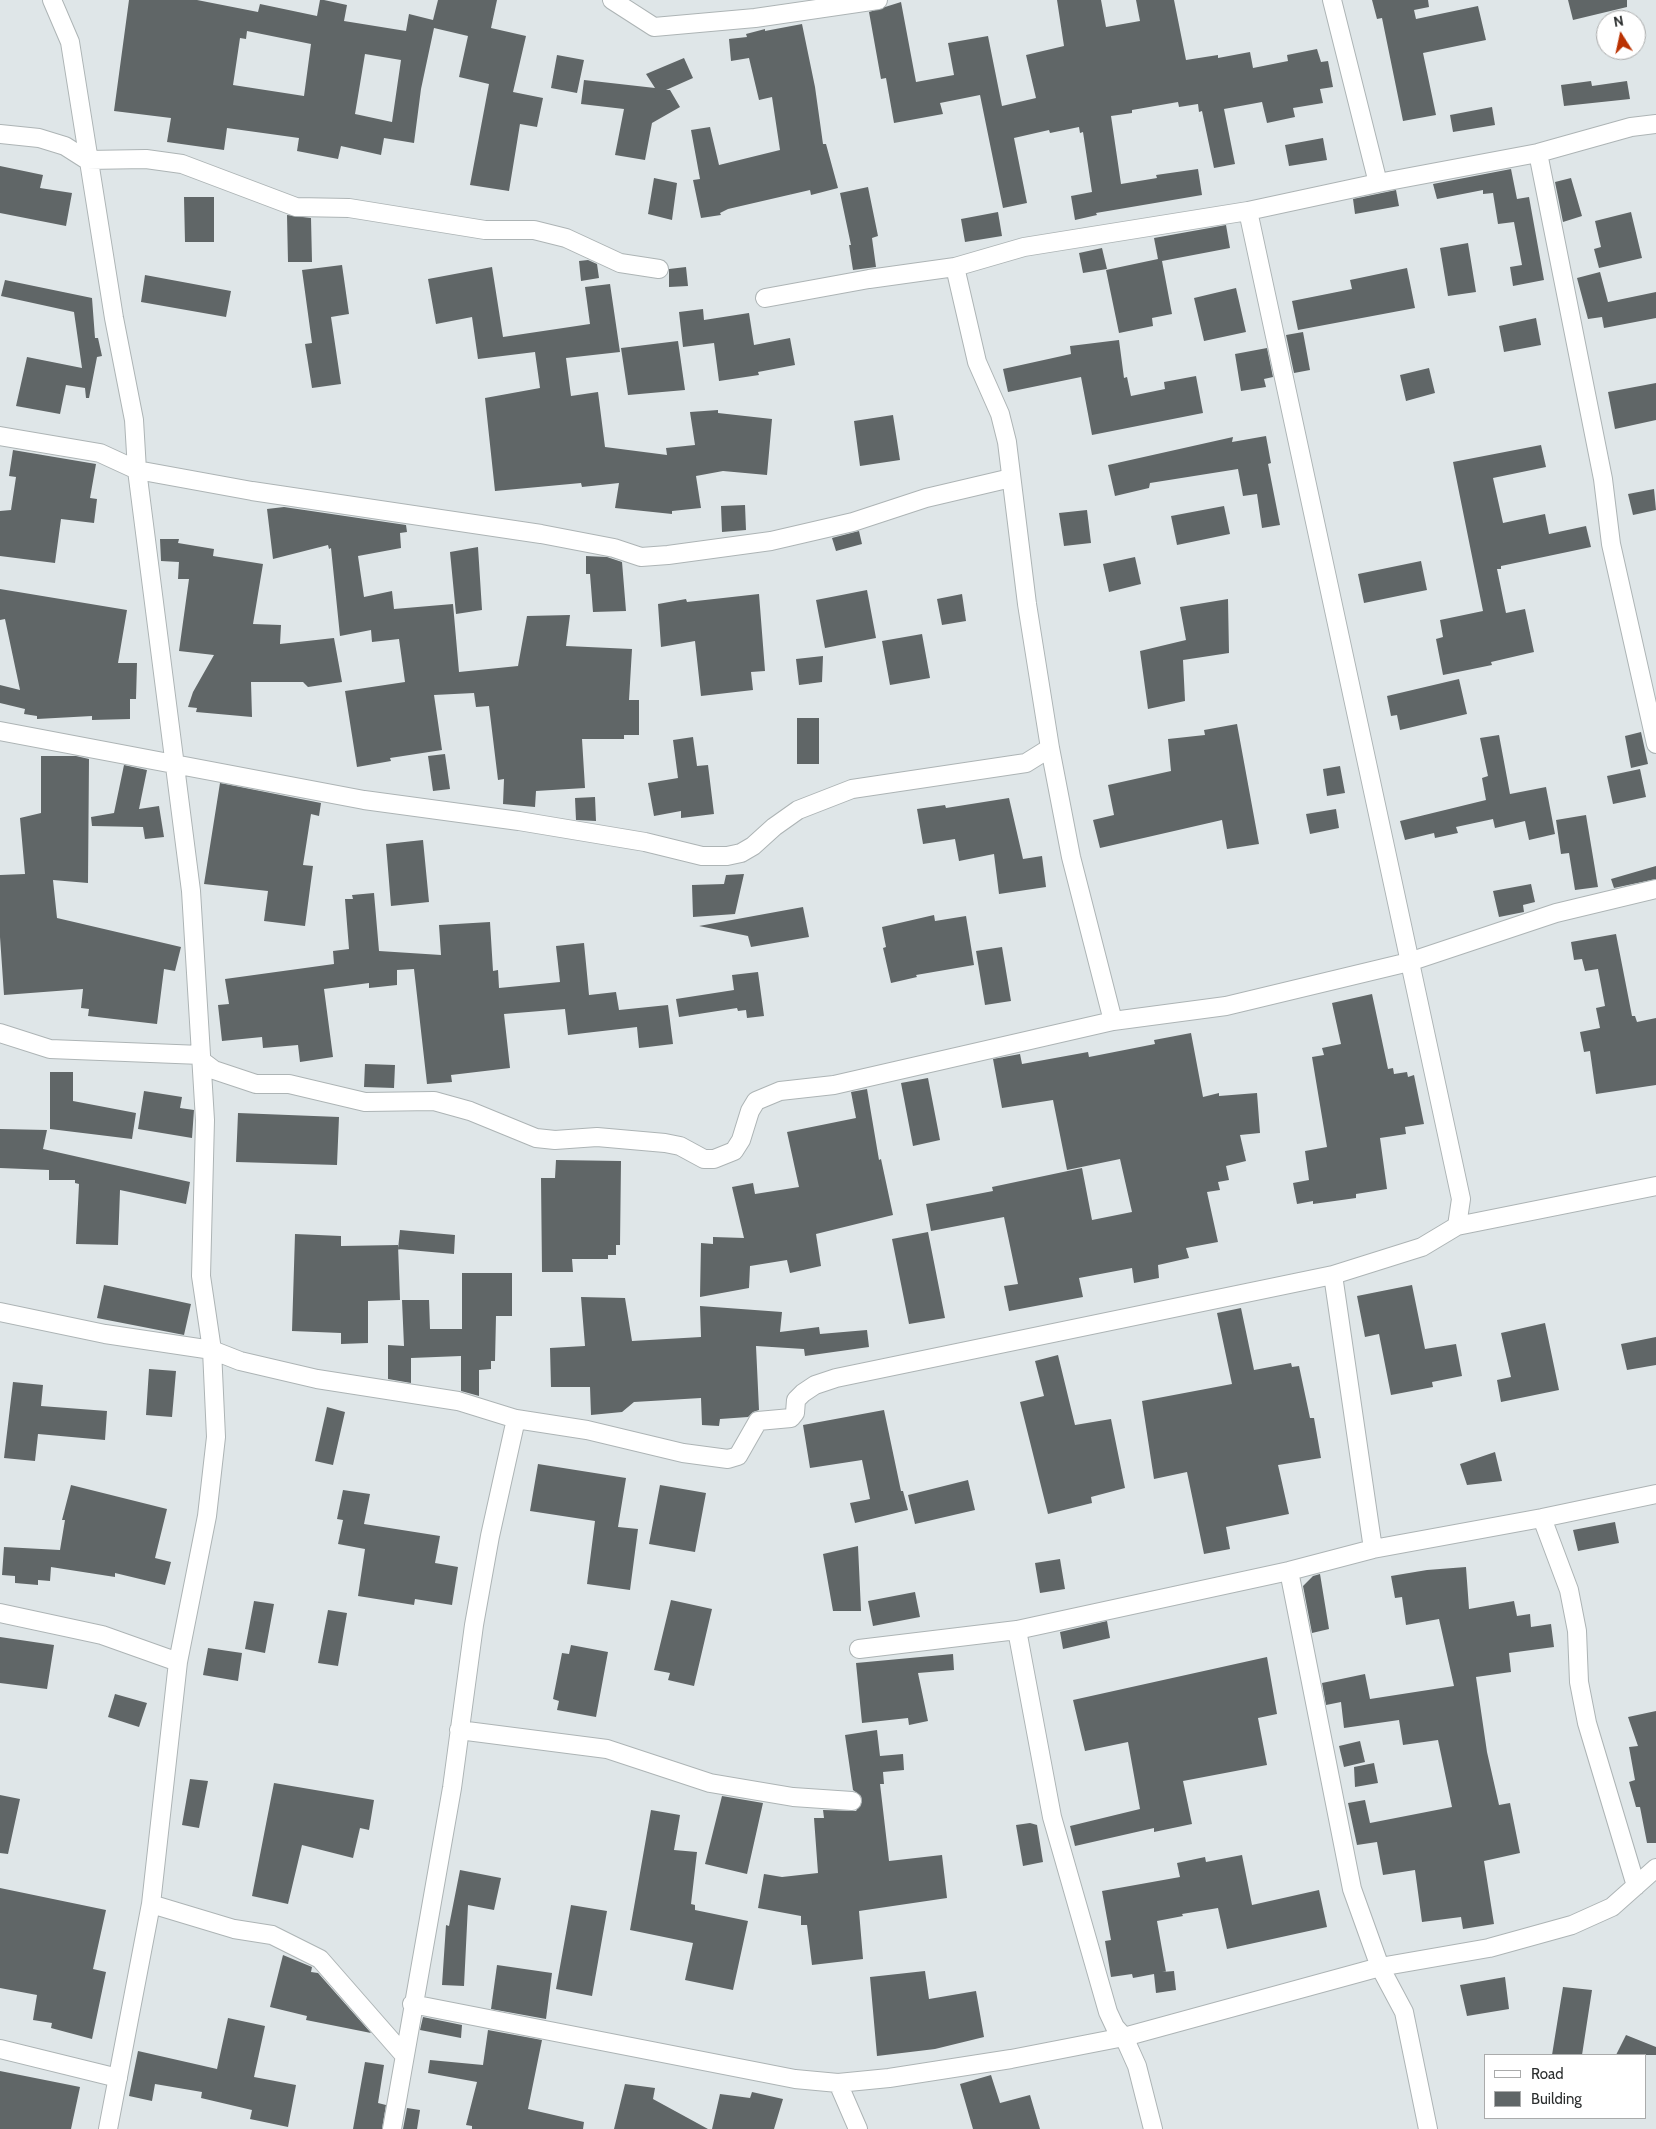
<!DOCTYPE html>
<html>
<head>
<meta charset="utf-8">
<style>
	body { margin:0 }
	#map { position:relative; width:1656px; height:2129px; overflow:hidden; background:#dfe6e8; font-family:Cabin,sans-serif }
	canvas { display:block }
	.legend { position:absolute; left:1484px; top:2054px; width:162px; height:65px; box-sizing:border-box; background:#fff; border:1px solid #aaabab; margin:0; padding:6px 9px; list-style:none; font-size:15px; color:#2b2e2e }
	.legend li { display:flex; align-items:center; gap:10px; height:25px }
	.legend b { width:25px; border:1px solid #aaabab }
	.north { position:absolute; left:1596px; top:10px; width:50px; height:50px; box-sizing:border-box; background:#fff; border:1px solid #aaabab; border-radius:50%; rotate:350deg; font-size:14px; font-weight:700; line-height:20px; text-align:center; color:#2b2e2e }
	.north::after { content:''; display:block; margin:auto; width:18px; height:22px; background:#ba3101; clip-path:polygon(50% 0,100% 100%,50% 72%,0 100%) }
</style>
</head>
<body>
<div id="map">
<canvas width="1656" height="2129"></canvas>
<ul class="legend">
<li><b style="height:6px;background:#fff"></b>Road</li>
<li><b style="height:14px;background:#606667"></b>Building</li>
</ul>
<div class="north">N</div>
</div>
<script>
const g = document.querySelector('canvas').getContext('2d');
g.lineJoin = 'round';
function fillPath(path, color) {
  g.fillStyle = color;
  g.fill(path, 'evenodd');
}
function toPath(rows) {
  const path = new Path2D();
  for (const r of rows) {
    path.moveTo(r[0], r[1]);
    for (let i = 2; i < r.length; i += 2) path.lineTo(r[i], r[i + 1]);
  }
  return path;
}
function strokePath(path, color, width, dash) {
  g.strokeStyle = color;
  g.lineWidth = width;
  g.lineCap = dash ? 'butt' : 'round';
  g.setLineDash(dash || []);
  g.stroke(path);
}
fillPath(toPath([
	[129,0,197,0,258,12,260,4,317,16,320,0,324,0,347,5,344,21,406,31,409,14,433,20,438,0,497,0,491,28,526,36,513,92,543,98,537,127,520,124,509,191,470,185,489,84,459,77,468,36,434,28,421,89,414,143,384,138,381,155,341,146,338,159,297,151,299,138,227,128,224,150,167,142,171,118,114,111],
	[247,31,311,44,304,96,233,85,240,38,246,39],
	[365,54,401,60,392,122,355,114],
	[1057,0,1101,0,1106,27,1140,21,1136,0,1174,0,1186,60,1218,55,1218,58,1250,52,1253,68,1288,61,1287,55,1317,49,1321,62,1328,61,1333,87,1320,89,1323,103,1293,108,1295,117,1267,123,1262,102,1224,109,1235,164,1214,168,1202,111,1199,112,1198,104,1179,107,1178,102,1132,110,1132,113,1111,116,1121,184,1157,178,1156,175,1198,169,1202,195,1096,213,1097,215,1075,220,1071,196,1092,192,1083,132,1080,133,1079,127,1050,133,1049,130,1014,138,1027,203,1003,208,980,95,940,103,943,114,894,123,886,78,881,79,869,12,901,2,916,82,954,75,948,43,988,36,1002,106,1036,98,1026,55,1064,46],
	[1372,0,1428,0,1429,7,1414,10,1416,19,1478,6,1486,40,1423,53,1436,115,1403,121,1382,18,1377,19],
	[1568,0,1627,0,1627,7,1573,20],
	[802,24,815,87,823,144,826,144,838,188,811,195,810,190,728,209,720,213,721,215,701,218,693,180,700,179,691,130,710,127,719,165,780,150,772,97,759,100,749,58,731,61,729,39,747,37,746,34,765,29,765,31],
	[557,55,584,60,577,93,551,88],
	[684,58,693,78,666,90,670,90,680,107,652,123,645,160,615,155,624,109,581,104,584,80,655,88,646,74],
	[1591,81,1592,86,1627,81,1630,99,1564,106,1561,85],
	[1492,107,1495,125,1453,132,1450,115],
	[1323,138,1327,160,1289,166,1285,145],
	[0,166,43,175,40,188,72,193,66,226,0,213],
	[1511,169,1517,199,1529,197,1544,280,1513,286,1510,267,1522,265,1514,222,1498,224,1493,193,1483,194,1483,190,1437,199,1433,184],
	[654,178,677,183,672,220,648,214],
	[1571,178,1582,216,1563,222,1555,182],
	[868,187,878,236,872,238,876,267,853,270,849,245,851,245,840,193],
	[1396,190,1399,206,1355,214,1353,199],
	[184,197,214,197,214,242,185,242],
	[998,212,1002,236,965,242,961,219],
	[1631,212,1642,258,1599,268,1594,249,1601,247,1595,221],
	[287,215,311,218,312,262,288,262],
	[1226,225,1230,248,1162,261,1172,314,1152,318,1153,326,1119,333,1106,270,1158,259,1154,238],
	[1468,243,1476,292,1448,296,1440,248],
	[1102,248,1107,269,1083,273,1079,253],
	[588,260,597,264,599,278,581,281,579,261],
	[342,265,349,314,331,317,341,384,312,388,305,344,312,343,302,270],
	[492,267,503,337,590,324,585,287,610,284,620,352,566,358,571,396,598,392,605,447,667,455,666,448,695,445,690,412,718,410,718,413,772,419,767,475,723,471,696,476,701,508,672,511,672,514,615,508,619,483,582,487,581,483,495,491,485,398,540,388,535,352,478,359,472,317,436,324,428,279],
	[686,267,688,286,669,287,669,269],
	[1407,268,1415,308,1298,330,1292,301,1352,289,1350,280],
	[1600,272,1608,302,1656,292,1656,318,1604,328,1602,317,1588,319,1577,278],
	[145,275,231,291,226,317,141,302],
	[5,280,92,298,95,338,98,338,102,356,97,357,89,398,86,398,85,388,66,385,60,414,16,406,27,357,82,368,74,312,1,296],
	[1236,288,1246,332,1204,341,1194,298],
	[703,309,704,320,749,313,754,345,790,338,795,365,758,372,759,375,719,381,714,343,683,347,679,312],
	[1536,318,1541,345,1504,352,1499,326],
	[1303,332,1310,370,1294,373,1286,335],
	[1119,340,1124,378,1127,377,1131,396,1165,389,1164,382,1196,376,1203,413,1092,435,1081,377,1008,392,1003,369,1071,354,1070,346],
	[678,341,685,390,628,395,621,348],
	[1267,348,1273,377,1264,379,1266,387,1241,391,1235,354],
	[1429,368,1435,393,1406,401,1400,375],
	[1656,383,1656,420,1615,429,1608,392],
	[893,415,900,460,860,466,854,421],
	[1266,436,1271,463,1268,464,1280,525,1262,528,1257,494,1243,496,1238,469,1150,483,1149,488,1115,496,1108,465,1233,437,1232,442],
	[1541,445,1546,467,1493,478,1503,523,1545,514,1549,534,1586,526,1591,547,1501,566,1501,569,1497,569,1506,613,1525,609,1534,652,1491,662,1492,665,1443,675,1436,639,1443,637,1440,620,1483,611,1453,462],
	[13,450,96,464,90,498,97,499,94,523,61,519,55,563,0,556,0,511,11,510,16,477,9,476],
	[1654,489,1656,510,1633,515,1628,494],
	[745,505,746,530,722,532,721,506],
	[1224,506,1230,534,1177,545,1171,516],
	[284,507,406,525,407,532,400,533,401,548,358,556,364,597,392,591,394,609,453,604,459,672,518,666,527,616,570,615,566,646,632,649,629,700,639,700,639,735,624,735,624,739,582,739,585,788,536,791,535,807,503,804,504,779,498,780,489,706,476,707,474,693,434,695,442,750,390,758,391,761,357,767,345,691,405,682,399,639,372,642,371,630,340,636,331,548,329,549,328,545,273,559,267,509],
	[1087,510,1091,543,1064,546,1059,513],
	[859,531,862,544,836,551,832,538],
	[160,539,179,539,178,543,214,549,213,556,263,564,253,624,281,625,280,644,334,638,342,682,308,687,303,682,251,682,252,717,196,712,197,708,188,707,193,692,214,655,179,651,189,579,178,579,179,562,161,561],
	[478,547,482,610,456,614,450,552],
	[586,556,607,557,622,562,626,611,593,612,590,574,586,574],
	[1135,557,1141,584,1109,592,1103,564],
	[1421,561,1427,590,1364,603,1358,574],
	[0,589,127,610,118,663,137,663,136,699,130,699,130,719,92,720,92,716,37,719,37,716,24,714,25,709,0,703,0,685,20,690,5,619,0,620],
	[867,590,876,638,825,648,816,600],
	[759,594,765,671,751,672,753,690,701,696,695,641,661,647,658,604,686,599,687,602],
	[962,594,966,621,942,625,937,599],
	[1228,599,1229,653,1183,660,1185,701,1148,709,1140,651,1186,640,1180,607],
	[922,634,930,678,890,685,882,641],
	[823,656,822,682,799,685,796,659],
	[1459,679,1467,714,1400,730,1397,715,1391,716,1387,696],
	[797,718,819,718,819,764,797,764],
	[1237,724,1259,844,1227,849,1222,820,1100,848,1093,820,1114,815,1108,785,1171,771,1168,739,1205,735,1204,730],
	[1641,732,1648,764,1631,768,1625,736],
	[1499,735,1510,794,1546,787,1555,834,1529,840,1525,821,1495,828,1493,819,1456,827,1458,833,1435,838,1434,833,1405,840,1400,821,1486,800,1482,778,1488,776,1480,738],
	[693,737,697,766,708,765,714,814,681,818,681,811,654,816,648,783,678,778,673,740],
	[445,754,450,789,433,791,428,756],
	[41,756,76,756,89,759,88,883,53,880,57,918,181,947,175,971,164,969,157,1024,88,1016,89,1009,81,1008,83,989,4,995,0,937,0,875,25,874,20,818,41,813],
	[124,765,147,770,139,809,159,806,164,837,145,839,143,827,92,826,91,817,114,813],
	[1340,766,1345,793,1327,796,1323,769],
	[1640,769,1646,797,1613,804,1607,776],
	[220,783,321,803,319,816,311,814,303,865,313,866,305,926,264,921,268,891,204,884],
	[595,797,596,821,576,820,575,798],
	[1009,798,1023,859,1042,856,1046,887,999,894,994,854,959,861,955,839,923,844,917,809,945,805,946,808],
	[1336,809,1339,828,1310,834,1306,814],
	[1586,815,1598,887,1575,890,1569,853,1561,854,1556,820],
	[423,840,429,902,391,906,386,844],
	[1656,866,1656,879,1614,888,1611,879],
	[744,874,735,914,693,917,692,885,724,884,726,875],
	[1531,884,1535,902,1523,905,1524,912,1499,917,1493,891],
	[374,893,379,951,441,955,439,925,490,922,493,971,498,970,499,988,560,982,556,946,584,943,589,995,616,992,619,1010,668,1005,673,1044,639,1048,637,1027,568,1035,565,1009,504,1014,510,1068,451,1075,452,1082,427,1084,414,969,397,970,397,985,369,988,369,983,324,989,333,1057,300,1062,298,1045,263,1048,262,1037,222,1041,218,1005,229,1004,225,979,334,964,333,951,349,949,345,899,353,899,352,895],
	[803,907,809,937,751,947,748,936,699,926],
	[934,915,935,921,966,916,974,965,916,975,917,977,891,983,883,948,886,947,882,927],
	[1616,934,1632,1016,1635,1016,1637,1022,1656,1018,1656,1085,1596,1094,1590,1051,1584,1052,1580,1032,1600,1028,1596,1008,1605,1006,1598,969,1585,971,1582,959,1574,960,1571,942],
	[1002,947,1011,1001,985,1005,976,951],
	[758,972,764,1016,747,1018,746,1010,738,1011,737,1008,679,1017,676,999,734,990,732,975],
	[1372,994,1388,1069,1393,1068,1394,1074,1407,1072,1408,1077,1414,1075,1424,1124,1405,1127,1406,1134,1380,1138,1387,1189,1356,1194,1356,1198,1313,1204,1313,1201,1297,1204,1293,1183,1309,1180,1305,1151,1327,1147,1312,1057,1324,1055,1322,1048,1341,1044,1332,1003],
	[1191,1033,1203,1097,1219,1093,1219,1096,1257,1093,1260,1133,1240,1135,1246,1161,1226,1166,1229,1180,1218,1182,1220,1190,1207,1192,1218,1242,1186,1248,1189,1258,1158,1265,1159,1278,1134,1283,1132,1268,1079,1278,1083,1297,1009,1311,1004,1286,1018,1284,1004,1217,931,1231,926,1204,993,1191,992,1187,1082,1168,1092,1220,1132,1212,1120,1159,1067,1170,1053,1100,1002,1108,993,1059,1020,1054,1022,1064,1088,1052,1089,1057,1155,1044,1154,1040],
	[365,1064,395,1065,394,1088,364,1087],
	[50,1072,73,1072,73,1101,136,1113,132,1139,50,1129],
	[928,1078,940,1140,913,1146,901,1083],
	[867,1089,879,1160,881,1159,893,1215,816,1234,821,1266,790,1273,787,1260,750,1266,749,1288,700,1297,701,1243,713,1244,713,1237,744,1238,732,1187,753,1183,755,1194,799,1187,787,1132,856,1118,851,1092],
	[144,1091,182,1097,180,1108,194,1110,192,1138,138,1129],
	[238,1113,339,1117,337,1165,236,1162],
	[0,1129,47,1130,43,1149,190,1182,186,1204,120,1190,118,1245,76,1244,79,1184,75,1183,75,1180,49,1180,49,1170,0,1168],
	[556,1160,621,1161,620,1245,616,1245,616,1255,608,1255,608,1259,572,1259,573,1272,542,1272,541,1178,555,1178],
	[400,1230,455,1235,454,1254,398,1249],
	[928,1232,945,1318,909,1324,892,1239],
	[295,1234,341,1236,341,1246,398,1245,400,1300,368,1301,368,1343,341,1344,341,1333,292,1331],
	[462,1273,512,1273,512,1316,496,1316,495,1361,491,1361,491,1369,479,1370,479,1396,461,1391,461,1356,411,1358,411,1383,388,1379,388,1345,404,1346,402,1300,429,1300,430,1329,462,1329],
	[104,1285,191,1304,184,1335,97,1318],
	[1412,1285,1425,1349,1456,1344,1462,1376,1432,1382,1433,1387,1391,1395,1379,1334,1365,1337,1357,1296],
	[581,1297,625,1298,632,1341,701,1337,700,1306,782,1312,780,1332,819,1327,820,1334,867,1330,869,1347,805,1356,804,1349,756,1346,759,1410,753,1412,748,1417,720,1419,719,1426,702,1425,701,1398,634,1402,622,1412,591,1415,590,1387,551,1387,550,1348,585,1346],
	[1241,1308,1254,1370,1291,1363,1292,1367,1299,1366,1310,1418,1314,1418,1321,1458,1278,1465,1289,1514,1226,1527,1230,1549,1204,1554,1187,1472,1154,1479,1142,1401,1232,1384,1217,1313],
	[1545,1323,1559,1390,1501,1402,1497,1380,1511,1377,1501,1333],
	[1656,1337,1656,1365,1627,1370,1621,1344],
	[1058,1355,1075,1425,1111,1419,1125,1488,1091,1497,1092,1503,1048,1514,1020,1402,1044,1396,1035,1361],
	[149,1369,176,1371,172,1417,146,1415],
	[13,1382,43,1385,41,1406,107,1411,105,1440,38,1434,35,1461,4,1458],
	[327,1407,345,1412,333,1465,315,1461],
	[884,1410,901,1491,903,1491,908,1510,855,1523,850,1503,870,1499,862,1460,810,1468,803,1425],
	[1495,1452,1502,1481,1467,1485,1460,1464],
	[538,1464,626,1478,618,1527,638,1529,630,1590,587,1584,595,1521,530,1511],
	[968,1480,975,1510,915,1524,908,1495],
	[71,1485,167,1509,155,1558,171,1562,165,1585,115,1573,115,1577,51,1567,50,1581,38,1580,38,1585,15,1583,15,1576,2,1575,4,1547,60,1550,65,1520,62,1520],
	[660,1485,706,1493,695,1552,649,1544],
	[343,1490,370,1494,364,1524,440,1536,435,1563,458,1567,452,1605,415,1599,414,1605,358,1596,365,1549,338,1544,343,1520,337,1519],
	[1615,1522,1619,1543,1578,1551,1573,1530],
	[858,1546,861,1611,833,1611,823,1554],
	[1060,1559,1065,1589,1040,1593,1035,1563],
	[1466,1567,1469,1609,1514,1601,1517,1616,1530,1614,1531,1627,1551,1624,1554,1647,1509,1653,1511,1672,1476,1677,1487,1752,1499,1805,1510,1803,1520,1853,1484,1861,1494,1924,1463,1929,1461,1917,1422,1922,1415,1870,1383,1875,1377,1842,1357,1845,1348,1803,1365,1800,1370,1823,1452,1807,1438,1740,1403,1745,1399,1720,1344,1728,1341,1702,1326,1705,1322,1683,1365,1674,1370,1699,1454,1686,1439,1619,1406,1625,1402,1597,1395,1598,1391,1576,1427,1570],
	[1320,1574,1329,1629,1312,1633,1303,1586,1313,1576],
	[915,1592,920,1617,873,1626,868,1601],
	[671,1600,712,1609,694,1686,668,1680,670,1673,654,1670],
	[254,1601,274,1604,265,1653,245,1649],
	[328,1610,347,1613,338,1666,318,1663],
	[1107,1621,1110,1638,1063,1649,1060,1632],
	[0,1637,54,1645,47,1689,0,1683],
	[571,1645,608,1652,596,1717,557,1710,559,1701,553,1699,562,1653,569,1654],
	[208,1648,242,1653,238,1681,203,1675],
	[953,1654,954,1670,918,1673,928,1721,909,1725,908,1718,862,1723,856,1663],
	[1267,1657,1277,1714,1258,1718,1267,1765,1183,1781,1192,1824,1154,1832,1154,1828,1075,1846,1070,1826,1140,1809,1128,1742,1085,1751,1073,1700],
	[115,1694,147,1703,139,1727,108,1717],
	[1656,1711,1656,1843,1647,1843,1640,1807,1636,1807,1629,1782,1635,1780,1629,1747,1638,1746,1628,1717],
	[877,1730,880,1756,903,1754,904,1770,883,1772,884,1784,880,1784,889,1861,942,1855,947,1898,859,1911,863,1959,812,1965,807,1925,801,1925,801,1916,758,1908,764,1874,782,1877,818,1873,814,1818,824,1818,823,1810,856,1811,862,1802,861,1796,853,1790,845,1735],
	[1360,1741,1365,1762,1344,1767,1339,1746],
	[1374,1763,1378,1783,1355,1787,1354,1767],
	[190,1779,208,1781,199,1828,182,1825],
	[274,1783,374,1800,369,1830,360,1828,353,1858,302,1845,288,1904,252,1896],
	[0,1795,20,1799,8,1854,0,1853],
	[722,1796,763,1803,747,1874,705,1864],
	[651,1810,680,1815,674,1850,697,1852,691,1904,695,1905,695,1910,748,1921,733,1990,685,1980,693,1943,630,1930],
	[1030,1823,1037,1825,1043,1862,1023,1866,1016,1825],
	[1242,1855,1252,1905,1319,1890,1327,1927,1227,1949,1218,1908,1182,1914,1183,1916,1157,1921,1166,1972,1162,1972,1174,1971,1176,1990,1156,1993,1154,1974,1133,1978,1132,1974,1111,1977,1105,1941,1111,1940,1102,1891,1180,1877,1177,1863,1205,1857,1206,1862],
	[460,1870,501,1878,494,1910,468,1905,464,1986,442,1985,446,1925,449,1926],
	[0,1888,106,1910,93,1969,106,1972,92,2039,51,2028,52,2023,33,2020,37,1995,0,1988],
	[571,1905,607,1911,592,1996,556,1989],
	[283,1955,312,1967,311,1972,318,1973,371,2033,306,2020,307,2016,270,2007],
	[497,1965,552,1973,546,2019,491,2009],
	[925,1971,929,1999,976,1991,984,2037,935,2049,877,2056,870,1977],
	[1505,1977,1509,2009,1467,2016,1460,1985],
	[1563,1987,1592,1990,1582,2055,1552,2055],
	[423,2017,462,2025,461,2038,420,2030],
	[228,2018,265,2026,254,2077,296,2085,288,2127,250,2119,252,2110,201,2098,202,2092,155,2084,152,2101,129,2096,138,2051,217,2069],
	[488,2030,542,2040,528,2109,584,2122,583,2129,472,2129,472,2126,466,2125,477,2082,428,2073,430,2060,483,2065],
	[1626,2035,1656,2047,1656,2055,1616,2055],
	[365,2062,384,2065,378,2103,386,2105,382,2129,353,2129],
	[0,2071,80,2087,71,2129,0,2129],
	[991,2075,1000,2103,1030,2095,1040,2129,973,2129,960,2084],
	[625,2084,655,2088,653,2099,708,2129,614,2129],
	[752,2092,783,2099,774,2129,712,2129,720,2094,750,2098],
	[407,2108,420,2110,417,2129,403,2129]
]), '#606667');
const minor = toPath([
	[52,0,70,42,114,318,134,420,137,470,191,891,205,1120,201,1276,212,1350,216,1437,207,1516,178,1662,151,1904,108,2129],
	[612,0,654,27,755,18,878,0],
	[1332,0,1378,183],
	[0,134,39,138,65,146,87,160,146,159,182,164,296,207,349,208,485,230,534,230,566,238,620,263,659,269],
	[1538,153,1603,479,1611,544,1656,744],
	[1248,211,1461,1199,1457,1226,1422,1247,1333,1275,1373,1549],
	[955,267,977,362,1000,414,1007,442,1027,604,1050,748,1071,857,1113,1021],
	[765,298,869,279,955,267,1024,247,1248,211,1378,183,1538,153,1631,127,1656,124],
	[0,436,100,453,137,470,252,491,541,534,614,548,641,557,668,555,771,541,853,522,926,498,1011,478],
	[0,731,364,800,519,821,645,842,702,856,727,856,741,853,753,846,774,827,798,810,852,789,1026,763,1050,748],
	[0,1033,50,1049,201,1055],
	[202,1061,214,1070,256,1084,289,1084,365,1102,434,1101,470,1111,536,1138,555,1140,597,1137,665,1143,680,1146,704,1159,714,1159,734,1151,741,1140,750,1111,756,1101,780,1091,834,1085,1113,1021,1226,1006,1409,962,1556,913,1656,889],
	[1457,1226,1656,1186],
	[0,1312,105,1334,212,1350,240,1361,317,1379,458,1401,516,1419,587,1430,683,1453,728,1459,738,1456,758,1421,791,1418,795,1413,796,1400,803,1393,815,1385,836,1378,1333,1275],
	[1542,1518,1569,1590,1577,1631,1579,1682,1587,1723,1636,1886],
	[1289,1571,1352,1889,1380,1967,1404,2012,1428,2129],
	[0,1613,102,1635,178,1662],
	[1017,1630,1052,1817,1108,2012,1115,2027,1124,2037,1137,2066,1153,2129],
	[859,1649,1017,1630,1289,1571,1373,1549,1542,1518,1656,1494],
	[459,1730,607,1749,710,1783,793,1797,852,1801],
	[151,1904,234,1929,272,1935,320,1959,404,2055],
	[412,2004,795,2079,838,2083,889,2078,1011,2059,1124,2037,1380,1967,1489,1948,1572,1925,1612,1907,1656,1868],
	[0,2049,118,2078],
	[838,2083,858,2129],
	[392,2129,452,1788,474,1625,490,1536,516,1419]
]);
strokePath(minor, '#adb4b5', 20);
strokePath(minor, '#fff', 18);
</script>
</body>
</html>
